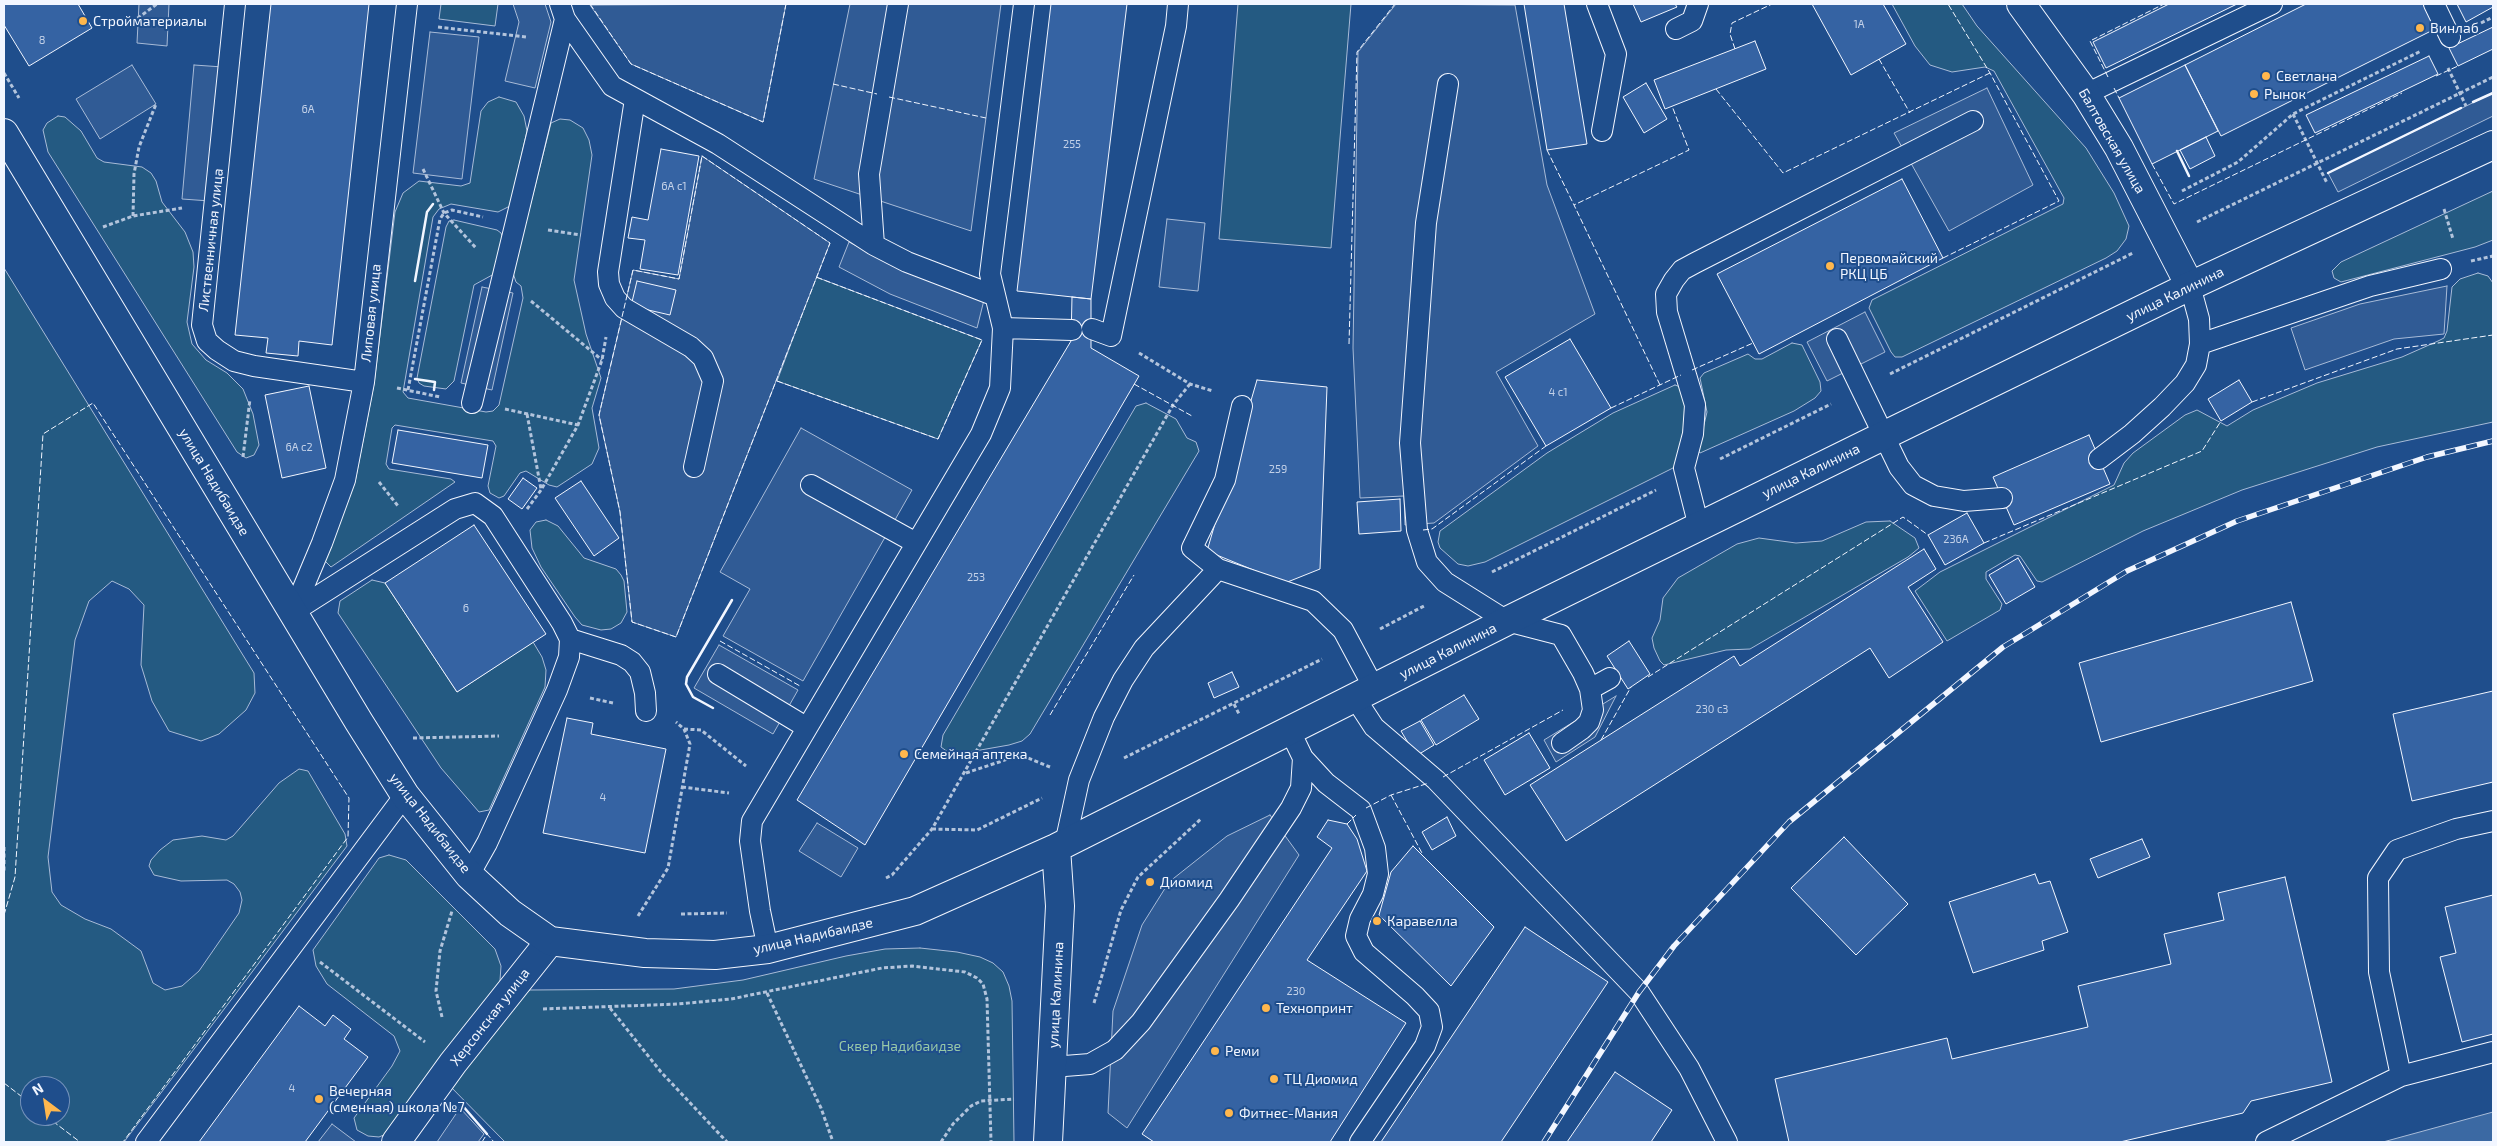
<!DOCTYPE html>
<html>
<head>
<meta charset="utf-8">
<style>
	body { margin:0 }
	#map { position:relative; width:2497px; height:1146px; overflow:hidden; background:#1f4e8c; font-family:"Exo 2",sans-serif }
	canvas { display:block }
	.frame { position:absolute; inset:0; border:5px solid #f2f6ff; pointer-events:none }
	.north { position:absolute; left:20px; top:1076px; width:50px; height:50px; box-sizing:border-box; background:#1f4e8c; border:1px solid #7391ba; border-radius:50%; rotate:329deg; font-size:14px; font-weight:700; line-height:20px; text-align:center; color:#f2f6ff }
	.north::after { content:''; display:block; margin:auto; width:18px; height:22px; background:#ffb74d; clip-path:polygon(50% 0,100% 100%,50% 72%,0 100%) }
</style>
</head>
<body>
<div id="map">
<canvas width="2497" height="1146"></canvas>
<div class="frame"></div>
<div class="north">N</div>
</div>
<script>
const g = document.querySelector('canvas').getContext('2d');
g.lineJoin = 'round';
function fillPath(path, color) {
  g.fillStyle = color;
  g.fill(path, 'evenodd');
}
function toPath(rows) {
  const path = new Path2D();
  for (const r of rows) {
    path.moveTo(r[0], r[1]);
    for (let i = 2; i < r.length; i += 2) path.lineTo(r[i], r[i + 1]);
  }
  return path;
}
function strokePath(path, color, width, dash) {
  g.strokeStyle = color;
  g.lineWidth = width;
  g.lineCap = dash ? 'butt' : 'round';
  g.setLineDash(dash || []);
  g.stroke(path);
}
function write(font, color, halo, rows, align = 'center') {
  g.font = font + ' "Exo 2",sans-serif';
  g.lineWidth = 4;
  g.setLineDash([]);
  g.textBaseline = 'middle';
  g.strokeStyle = halo;
  g.fillStyle = color;
  for (const [text, x, y, turn = 0] of rows) {
    g.save();
    g.translate(x, y);
    g.rotate((+turn || 0) * Math.PI / 180);
    g.textAlign = isNaN(turn) ? turn : align;
    if (halo) g.strokeText(text, 0, 0);
    g.fillText(text, 0, 0);
    g.restore();
  }
}
const green = toPath([
	[441,4,498,4,495,26,439,19,441,4],
	[1238,4,1351,4,1331,248,1219,239,1238,4],
	[1892,4,1962,4,1977,26,2086,148,2114,193,2129,226,2126,239,2117,251,2106,258,1902,357,1895,357,1891,352,1869,308,1872,300,2057,207,2063,204,2064,198,1994,71,1985,67,1952,72,1930,65,1915,46,1892,4],
	[499,97,516,102,524,116,527,131,510,206,498,212,451,204,439,209,433,217,403,392,408,398,486,412,493,411,499,405,523,298,521,286,516,282,513,273,551,123,560,119,570,120,583,128,589,140,592,155,574,280,586,334,601,378,592,408,599,448,592,464,557,487,549,485,526,471,520,473,504,496,499,498,490,493,488,486,496,446,493,441,395,425,392,428,386,464,389,469,451,479,455,482,331,567,325,561,355,482,374,384,395,212,403,193,419,181,461,186,470,183,481,111,488,102,499,97],
	[58,116,65,117,81,131,97,158,104,162,142,167,151,173,156,181,162,202,185,232,193,252,194,267,187,322,192,344,206,360,227,373,243,389,253,414,259,445,254,455,246,458,237,452,48,152,43,130,47,123,58,116],
	[2493,191,2493,240,2475,247,2341,282,2334,278,2332,271,2341,262,2493,191],
	[454,220,497,230,501,233,503,239,494,274,474,285,454,381,446,389,424,386,419,383,417,378,446,227,449,221,454,220],
	[4,268,254,673,255,693,246,710,219,734,201,741,169,731,152,701,141,665,144,605,129,589,112,581,89,601,75,640,48,857,52,892,61,905,85,919,111,929,141,951,153,983,165,990,182,986,199,971,239,913,242,900,240,892,234,884,227,880,181,881,154,875,149,866,151,860,160,850,173,840,202,836,226,840,233,836,279,783,299,769,308,771,345,834,347,846,124,1142,4,1142,4,268],
	[30,1086,60,1086,60,1116,30,1116,30,1086],
	[2478,273,2488,276,2493,283,2493,422,2377,447,2242,490,2143,531,2042,582,2037,581,2020,556,2015,555,1986,572,1986,579,2002,604,2000,610,1947,641,1915,591,1940,572,2114,485,2124,463,2133,453,2185,415,2197,410,2227,426,2253,410,2317,383,2402,357,2438,341,2444,338,2447,331,2452,287,2460,279,2478,273],
	[816,277,982,340,938,439,777,381,816,277],
	[1792,343,1802,345,1820,382,1821,391,1815,398,1794,411,1700,453,1698,450,1707,412,1700,378,1704,373,1748,354,1755,359,1762,359,1792,343],
	[1675,385,1683,388,1687,408,1678,460,1673,468,1485,562,1468,566,1458,564,1440,548,1438,542,1440,531,1547,453,1613,413,1675,385],
	[1146,403,1176,419,1187,438,1196,442,1199,451,1030,734,1022,741,1009,745,952,755,941,747,943,735,1136,406,1146,403],
	[546,520,558,526,584,558,616,569,621,575,624,581,627,612,621,623,611,629,601,630,582,625,575,617,541,567,532,548,530,530,536,522,546,520],
	[1890,521,1915,538,1919,548,1908,557,1750,649,1726,650,1664,665,1660,661,1654,648,1652,638,1660,620,1663,598,1678,578,1737,544,1759,538,1796,543,1822,541,1866,522,1890,521],
	[372,580,385,583,457,692,533,642,542,657,546,670,545,687,489,810,479,812,441,768,338,613,340,601,372,580],
	[389,855,406,860,495,949,501,966,499,995,393,1131,379,1137,368,1136,357,1130,354,1118,392,1066,400,1051,394,1036,327,984,316,966,313,950,379,858,389,855],
	[920,948,957,952,980,957,993,963,1003,972,1009,986,1012,1001,1014,1142,505,1142,446,1082,518,996,530,990,674,989,743,980,846,956,885,949,920,948]
]);
fillPath(green, '#245a82');
strokePath(green, '#a8bbd7', 1);
const parking = toPath([
	[139,4,169,4,167,46,137,43,139,4],
	[513,4,545,4,551,22,535,88,505,81,519,22,513,4],
	[786,4,763,122,631,64,590,5,786,4],
	[850,4,1001,4,971,231,814,179,850,4],
	[1396,4,1515,5,1547,185,1595,314,1496,372,1538,446,1434,523,1405,525,1404,496,1360,498,1353,348,1358,52,1396,4],
	[430,32,479,37,462,179,413,173,430,32],
	[132,65,156,104,100,139,76,99,132,65],
	[194,65,223,67,210,201,182,199,194,65],
	[1987,88,2033,185,1949,231,1894,133,1987,88],
	[2493,93,2493,116,2338,192,2328,173,2493,93],
	[702,156,830,243,676,637,632,622,620,512,599,415,633,270,679,279,702,156],
	[1167,219,1205,223,1198,291,1159,287,1167,219],
	[849,242,901,269,984,300,977,328,890,294,839,267,849,242],
	[2447,286,2444,334,2394,339,2305,370,2291,328,2360,304,2447,286],
	[482,287,513,293,492,390,461,383,482,287],
	[1865,312,1885,352,1827,381,1807,342,1865,312],
	[801,428,912,490,803,681,723,636,750,589,720,572,801,428],
	[719,645,798,690,773,734,694,688,719,645],
	[1616,696,1595,737,1556,762,1544,740,1616,696],
	[1270,815,1299,855,1127,1128,1108,1113,1113,1011,1142,925,1169,882,1227,836,1270,815],
	[817,823,858,848,841,877,799,851,817,823],
	[460,1108,484,1134,478,1142,437,1142,460,1108],
	[332,1124,356,1142,318,1142,332,1124]
]);
fillPath(parking, '#305b95');
strokePath(parking, '#a8bbd7', 1);
const water = toPath([
	[2493,1112,2493,1142,2383,1142,2493,1112]
]);
fillPath(water, '#3b69a3');
strokePath(water, '#a8bbd7', 1);
const building = toPath([
	[4,4,78,4,92,28,29,66,4,25,4,4],
	[271,4,369,4,332,345,299,341,298,356,266,353,268,338,235,335,271,4],
	[1051,4,1127,4,1091,299,1017,291,1051,4],
	[1524,4,1564,4,1587,144,1547,150,1524,4],
	[1633,4,1675,4,1677,7,1641,22,1633,4],
	[1812,4,1883,4,1906,44,1851,75,1812,4],
	[2169,4,2237,4,2106,68,2093,42,2169,4],
	[2306,4,2423,4,2435,29,2221,136,2185,65,2306,4],
	[2457,4,2493,4,2493,7,2466,22,2457,4],
	[2493,27,2493,49,2458,66,2449,48,2493,27],
	[1755,41,1766,69,1665,109,1654,80,1755,41],
	[2429,56,2438,74,2315,133,2306,115,2429,56],
	[2185,65,2218,131,2152,164,2119,98,2185,65],
	[1646,83,1667,119,1644,133,1623,97,1646,83],
	[2206,137,2215,156,2190,169,2180,150,2206,137],
	[661,149,699,156,678,275,640,269,645,240,628,238,632,217,648,220,661,149],
	[1902,179,1943,258,1759,354,1717,274,1902,179],
	[637,281,676,290,670,315,631,306,637,281],
	[1072,297,1091,299,1091,348,1139,376,865,845,797,800,1071,341,1072,297],
	[1570,339,1611,408,1546,446,1505,377,1570,339],
	[1257,380,1327,387,1320,569,1285,583,1207,551,1257,380],
	[2239,380,2252,402,2221,421,2208,399,2239,380],
	[309,386,326,468,282,478,265,395,309,386],
	[398,430,488,445,482,478,392,463,398,430],
	[2089,435,2110,484,2014,525,1993,477,2089,435],
	[523,478,537,488,522,509,508,499,523,478],
	[581,481,619,538,594,556,555,498,581,481],
	[1400,499,1401,531,1359,534,1357,502,1400,499],
	[1967,513,1984,543,1945,565,1928,535,1967,513],
	[474,525,546,634,457,692,385,583,474,525],
	[1924,549,1936,569,1908,587,1943,642,1889,678,1870,648,1566,841,1530,785,1734,656,1740,666,1924,549],
	[2018,558,2035,587,2006,604,1989,575,2018,558],
	[2291,602,2313,681,2101,742,2079,663,2291,602],
	[1629,641,1650,674,1628,689,1607,656,1629,641],
	[1232,672,1239,687,1214,698,1208,683,1232,672],
	[2493,691,2493,782,2412,801,2393,714,2493,691],
	[1464,695,1479,719,1436,745,1421,720,1464,695],
	[567,718,593,723,591,734,666,749,645,853,543,833,567,718],
	[1420,721,1434,745,1416,756,1401,731,1420,721],
	[1529,733,1550,768,1505,795,1484,760,1529,733],
	[1447,817,1456,836,1432,850,1422,832,1447,817],
	[1328,820,1347,824,1357,839,1367,871,1307,960,1406,1023,1330,1142,1154,1142,1142,1134,1332,848,1317,837,1328,820],
	[1844,837,1908,904,1856,955,1791,888,1844,837],
	[2142,839,2150,857,2098,878,2090,859,2142,839],
	[1413,846,1494,927,1451,986,1379,915,1391,872,1413,846],
	[2035,874,2039,884,2050,881,2068,932,2042,941,2044,950,1973,973,1949,902,2035,874],
	[2285,877,2332,1082,2251,1101,2243,1113,2120,1142,1789,1142,1775,1079,1947,1038,1952,1059,2088,1027,2078,986,2171,964,2164,934,2224,920,2218,893,2285,877],
	[2493,895,2493,1034,2462,1042,2440,957,2456,953,2445,907,2493,895],
	[1525,927,1608,982,1501,1142,1381,1142,1525,927],
	[299,1006,325,1026,333,1015,351,1029,344,1039,368,1057,305,1142,199,1142,299,1006],
	[1615,1072,1672,1110,1651,1142,1567,1142,1615,1072]
]);
fillPath(building, '#3563a3');
strokePath(building, '#f2f6ff', 1);
const service = toPath([
	[235,4,202,325,207,341,217,350,234,361,254,366,364,382],
	[560,4,565,19,612,86,718,144,874,245],
	[898,4,869,174,874,245,907,262,993,295],
	[1597,4,1616,54,1602,131],
	[2434,4,2450,37],
	[1676,29,1692,21,1698,4],
	[1448,84,1426,223,1410,443,1417,530,1427,562,1445,582,1507,621,1561,635,1583,673,1590,689,1593,710,1589,722,1582,729,1562,743],
	[2086,94,2272,4],
	[635,99,608,272,609,284,615,298,624,308,691,347,703,358,713,381,694,467],
	[1003,328,1072,330],
	[1092,329,1111,336,1176,26,1178,4],
	[1837,339,1899,467,1913,485,1934,496,1964,501,2002,498],
	[2200,344,2370,286,2441,269],
	[472,403,565,19],
	[1242,406,1225,480,1192,548,1218,569,1313,601,1343,630,1374,688],
	[2099,459,2132,434,2162,407,2185,383,2196,365,2200,344,2199,319,2190,286],
	[811,485,916,543],
	[1699,527,1684,468,1693,434,1695,405,1667,312,1666,294,1674,280,1682,270,1695,263,1973,121],
	[293,612,455,509,475,503,493,516,562,623,570,639,569,657,557,690,487,843,469,875],
	[293,612,322,543,345,480,364,382,407,4],
	[570,639,621,655,632,662,640,672,645,693,646,711],
	[718,674,806,727],
	[1590,689,1610,678],
	[1355,698,1374,727,1436,780,1639,992,1689,1068,1727,1142],
	[1290,731,1303,758,1326,783,1361,810,1375,848,1378,874,1373,894,1360,919,1356,936,1364,952,1415,996,1429,1011,1432,1027,1425,1046,1360,1142],
	[1065,844,1079,780,1104,717,1123,680,1144,648,1218,569],
	[768,949,760,911,750,841,752,821,981,434,1000,388,1003,328,990,274,1024,4],
	[1052,1067,1090,1064,1115,1050,1141,1022,1229,900,1291,808,1301,788,1303,758],
	[2401,1076,2493,1052],
	[146,1142,405,795],
	[2266,1142,2401,1076,2379,972,2378,878,2397,850,2456,829,2493,821]
]);
const minor = toPath([
	[2021,4,2086,94,2119,148,2190,286],
	[396,1142,453,1063,550,941]
]);
const secondary = toPath([
	[4,133,359,722,405,795,469,875,510,913,550,941,645,953,715,955,768,949,915,911,1056,848,1507,621,1883,436,2190,286,2493,145],
	[1048,1142,1060,906,1056,848]
]);
strokePath(service, '#f2f6ff', 22);
strokePath(minor, '#f2f6ff', 30);
strokePath(secondary, '#f2f6ff', 30);
strokePath(toPath([
	[2481,23,2493,17],
	[127,26,157,4],
	[438,27,526,37],
	[2448,68,2466,106],
	[4,73,19,98],
	[2293,114,2327,183],
	[423,169,444,213,476,248],
	[2182,191,2238,162,2293,114,2421,51],
	[2444,209,2453,239],
	[133,216,134,174,139,147,156,104],
	[2197,222,2493,77],
	[103,227,133,216,182,208],
	[548,230,581,235],
	[2471,261,2493,256],
	[531,301,602,360],
	[1139,353,1190,384,1213,391],
	[1890,374,2133,253],
	[397,388,440,397],
	[408,390,440,219,444,213,452,210,483,217],
	[505,409,578,425],
	[527,414,541,489],
	[243,457,250,399],
	[1720,459,1831,404],
	[379,482,398,506],
	[527,509,541,490,578,425,602,360,606,337],
	[1492,572,1656,490],
	[1380,629,1424,606],
	[590,698,613,703],
	[1234,704,1239,714],
	[684,729,701,730,746,766],
	[413,738,499,736],
	[1124,758,1322,659],
	[966,773,1014,757,1028,758,1050,767],
	[682,787,729,793],
	[932,829,977,830,1042,798],
	[4,847,4,873],
	[886,878,892,875,932,829,1173,405,1190,384],
	[681,914,727,913],
	[638,916,668,868,690,744,684,729,676,722],
	[320,962,425,1042],
	[767,993,821,1108,833,1142],
	[1094,1003,1121,910,1138,877,1202,818],
	[610,1008,661,1072,727,1142],
	[543,1009,678,1004,731,999,882,968,912,966,965,972,977,978,983,984,987,999,991,1142],
	[442,1017,436,991,440,951,452,911],
	[941,1142,953,1124,971,1106,981,1101,1014,1099]
]), '#b3c4dc', 3, [4, 2.5]);
strokePath(service, '#1f4e8c', 20);
strokePath(minor, '#1f4e8c', 28);
strokePath(secondary, '#1f4e8c', 28);
const rail = toPath([
	[1544,1142,1639,992,1674,946,1789,822,2003,647,2127,571,2237,521,2427,457,2493,441]
]);
strokePath(rail, '#f2f6ff', 5.5);
strokePath(rail, '#1f4e8c', 4, [11]);
strokePath(toPath([
	[590,4,631,64,763,122,786,4],
	[1735,49,1730,34,1732,23,1772,4],
	[1879,59,1910,113],
	[2436,76,2458,66],
	[2108,77,2090,41,2164,4],
	[833,84,877,94],
	[2114,88,2119,98],
	[1716,89,1783,173,1990,73],
	[889,97,986,118],
	[1547,150,1574,205],
	[702,156,830,243,676,637,632,622,620,512,599,415,633,270,679,279,702,156],
	[2152,164,2174,204,2402,93],
	[1943,258,2059,201,1990,73,1948,4],
	[1349,344,1357,52,1395,4],
	[1692,370,1753,343],
	[777,381,938,439,982,340,816,277],
	[1134,384,1192,416],
	[1660,385,1574,205,1689,150,1672,106],
	[2252,402,2397,349,2493,335],
	[1611,408,1681,375],
	[1423,530,1432,529,1546,446],
	[1984,543,2202,451,2221,421],
	[720,641,800,686],
	[1648,677,1903,517,1928,535],
	[1050,715,1134,575],
	[1601,740,1631,687],
	[1443,777,1563,710],
	[1391,795,1423,855],
	[1366,808,1391,795,1429,783],
	[1347,824,1356,815],
	[4,915,15,877,43,434,93,403,349,798,348,837,123,1142],
	[4,1083,30,1103],
	[46,1116,80,1142],
	[482,1142,487,1134,494,1142]
]), '#f2f6ff', 1, [6, 2.5]);
strokePath(toPath([
	[2473,102,2493,93],
	[2177,151,2189,176],
	[2328,173,2461,108],
	[415,281,427,212,433,204],
	[415,379,435,382,434,390],
	[713,708,693,697,686,684,687,677,732,600],
	[462,1105,487,1134]
]), '#f2f6ff', 2.5);
for (const [x, y, r, color] of [
	[83,21,5,"#ffb74d"],
	[2420,28,5,"#ffb74d"],
	[2266,76,5,"#ffb74d"],
	[2254,94,5,"#ffb74d"],
	[1830,266,5,"#ffb74d"],
	[904,754,5,"#ffb74d"],
	[1150,882,5,"#ffb74d"],
	[1377,921,5,"#ffb74d"],
	[1266,1008,5,"#ffb74d"],
	[1215,1051,5,"#ffb74d"],
	[1274,1079,5,"#ffb74d"],
	[319,1099,5,"#ffb74d"],
	[1229,1113,5,"#ffb74d"]
]) {
  const dot = new Path2D();
  dot.arc(x, y, r, 0, 2 * Math.PI);
  g.fillStyle = color;
  g.fill(dot);
  strokePath(dot, '#1f4e8c', 2);
}
write('11px', '#c3d1e8', null, [
	["1А",1859,24],
	["8",42,40],
	["6А",308,109],
	["255",1072,144],
	["6А с1",674,186],
	["4 с1",1558,392],
	["6А с2",299,447],
	["259",1278,469],
	["236А",1956,539],
	["253",976,577],
	["6",466,608],
	["230 с3",1712,709],
	["4",603,797],
	["230",1296,991],
	["4",292,1088]
]);
write('14px', '#f2f6ff', '#1f4e8c', [
	["Стройматериалы",93,21],
	["Винлаб",2430,28],
	["Светлана",2276,76],
	["Рынок",2264,94],
	["Первомайский",1840,258],
	["РКЦ ЦБ",1840,274],
	["Семейная аптека",914,754],
	["Диомид",1160,882],
	["Каравелла",1387,921],
	["Технопринт",1276,1008],
	["Реми",1225,1051],
	["ТЦ Диомид",1284,1079],
	["Вечерняя",329,1091],
	["(сменная) школа №7",329,1107],
	["Фитнес-Мания",1239,1113]
], 'left');
write('14px', '#f2f6ff', '#1f4e8c', [
	["Балтовская улица",2112,141,60],
	["Лиственничная улица",211,240,-84],
	["улица Калинина",2175,294,-26],
	["Липовая улица",371,313,-84],
	["улица Калинина",1811,471,-26],
	["улица Надибаидзе",214,482,59],
	["улица Калинина",1448,651,-27],
	["улица Надибаидзе",430,823,52],
	["улица Надибаидзе",813,936,-13],
	["улица Калинина",1056,995,-87],
	["Херсонская улица",490,1017,-52]
]);
write('14px', '#97c8a6', '#1f4e8c', [
	["Сквер Надибаидзе",900,1046]
]);
</script>
</body>
</html>
